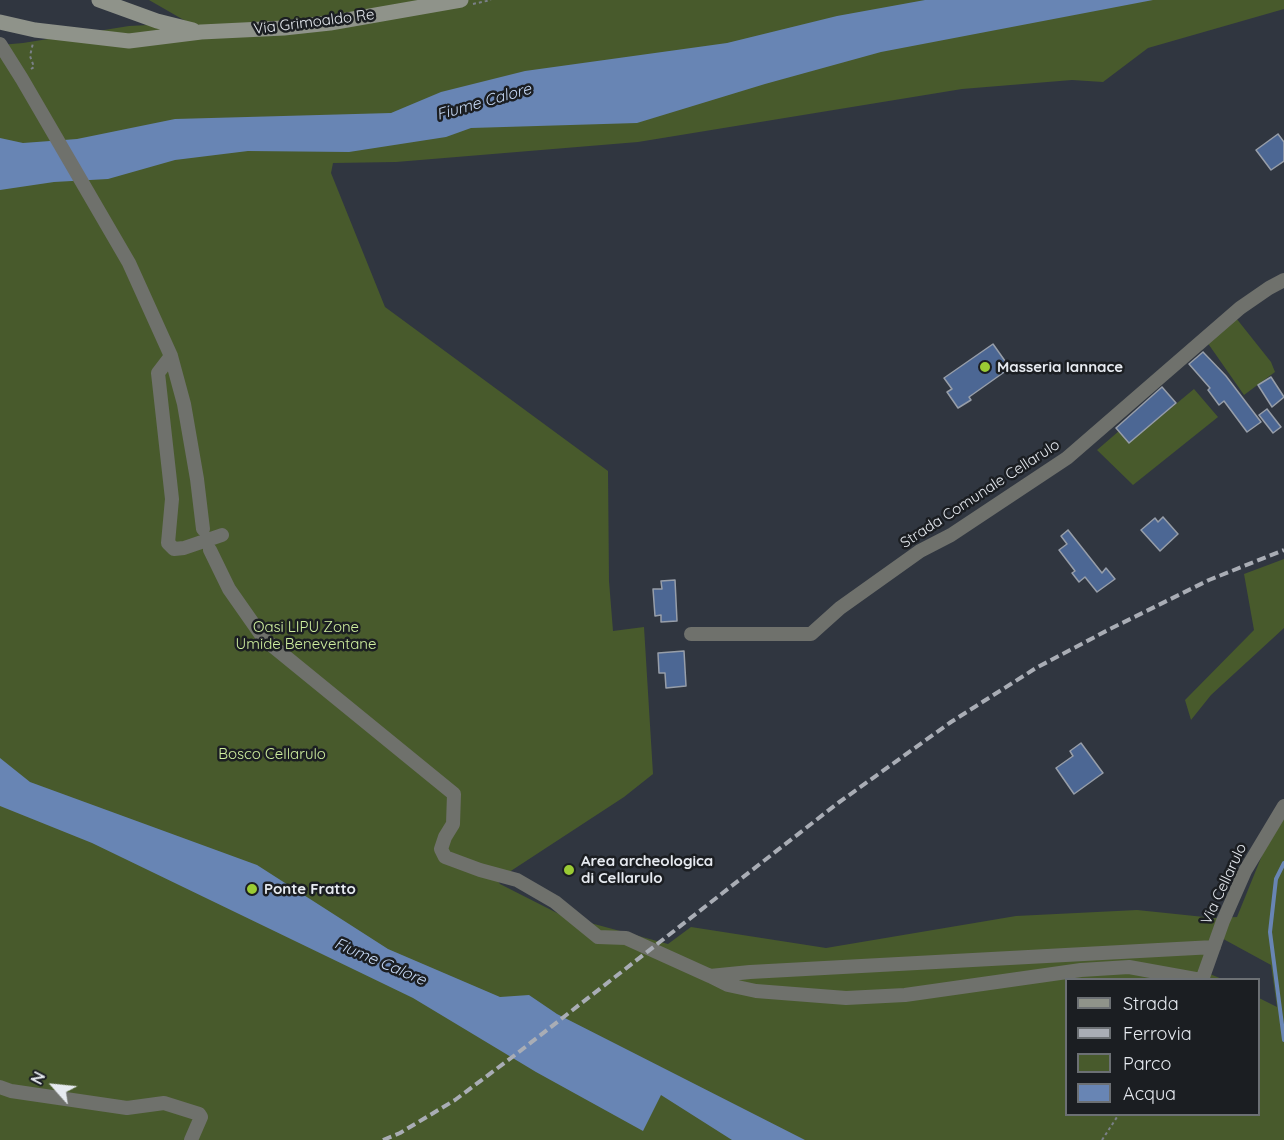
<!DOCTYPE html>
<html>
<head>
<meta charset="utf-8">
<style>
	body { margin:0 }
	#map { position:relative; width:1284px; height:1140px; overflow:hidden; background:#303640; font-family:Quicksand,sans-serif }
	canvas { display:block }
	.legend { position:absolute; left:1065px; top:978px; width:195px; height:138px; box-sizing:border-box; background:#1b1e22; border:2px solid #6c7074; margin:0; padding:8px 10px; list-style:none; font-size:18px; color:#e6eaf0 }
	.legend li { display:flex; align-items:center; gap:12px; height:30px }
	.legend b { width:30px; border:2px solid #6c7074 }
	.north { position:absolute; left:24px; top:1056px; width:60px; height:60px; -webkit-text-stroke:4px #1b1e22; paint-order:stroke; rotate:297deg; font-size:16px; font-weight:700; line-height:24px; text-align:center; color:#e6eaf0 }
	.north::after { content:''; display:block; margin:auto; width:21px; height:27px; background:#e6eaf0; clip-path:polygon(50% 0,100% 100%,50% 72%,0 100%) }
</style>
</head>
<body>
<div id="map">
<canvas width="1284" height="1140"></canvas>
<ul class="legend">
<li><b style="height:8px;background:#8f938a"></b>Strada</li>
<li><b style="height:8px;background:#a9adb5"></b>Ferrovia</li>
<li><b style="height:16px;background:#485a2c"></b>Parco</li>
<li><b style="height:16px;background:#6885b4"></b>Acqua</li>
</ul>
<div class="north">N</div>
</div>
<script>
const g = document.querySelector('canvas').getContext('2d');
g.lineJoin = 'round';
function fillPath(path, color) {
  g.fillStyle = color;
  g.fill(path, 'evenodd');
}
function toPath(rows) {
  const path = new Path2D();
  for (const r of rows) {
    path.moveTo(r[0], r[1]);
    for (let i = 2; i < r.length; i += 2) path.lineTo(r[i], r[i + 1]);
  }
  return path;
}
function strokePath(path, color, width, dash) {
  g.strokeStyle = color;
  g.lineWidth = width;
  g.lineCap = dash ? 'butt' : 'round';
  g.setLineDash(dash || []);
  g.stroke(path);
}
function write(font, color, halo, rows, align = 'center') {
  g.font = font + ' Quicksand,sans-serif';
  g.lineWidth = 5;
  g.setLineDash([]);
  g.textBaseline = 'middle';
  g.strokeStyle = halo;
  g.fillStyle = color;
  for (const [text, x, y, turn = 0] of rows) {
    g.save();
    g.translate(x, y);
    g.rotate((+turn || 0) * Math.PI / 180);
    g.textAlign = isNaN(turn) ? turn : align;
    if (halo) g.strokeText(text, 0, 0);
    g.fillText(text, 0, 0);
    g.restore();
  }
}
fillPath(toPath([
	[149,0,1284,0,1284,9,1148,48,1103,82,1072,80,962,89,638,142,396,162,333,163,331,173,385,307,608,471,609,581,613,631,644,627,653,774,624,797,497,880,500,884,561,915,668,944,691,927,826,948,1016,916,1137,910,1214,918,1237,917,1263,853,1284,818,1284,1140,0,1140,0,45,23,43,129,26,189,23],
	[1216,935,1271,965,1277,1007,1259,998,1258,1114,1066,1114,1066,980,1222,979,1205,972],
	[1236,318,1271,362,1275,372,1244,395,1207,342],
	[1194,389,1218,417,1133,485,1097,450,1119,431,1129,443],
	[1284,559,1284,628,1211,695,1191,720,1185,700,1254,630,1244,574]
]), '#485a2c');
fillPath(toPath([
	[925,0,1153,0,881,52,765,84,637,123,471,128,446,137,349,152,248,151,175,160,108,179,54,182,0,190,0,138,23,143,77,139,175,119,391,113,441,92,525,71,727,43,837,16],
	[0,758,30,782,257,865,388,949,500,997,529,995,557,1014,805,1140,732,1140,661,1095,643,1131,536,1072,413,998,92,843,0,806]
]), '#6885b4');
strokePath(toPath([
	[1284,863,1276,879,1270,932,1284,1040]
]), '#6885b4', 4);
const building = toPath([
	[1278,134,1284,142,1284,161,1271,170,1256,150,1278,134],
	[993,344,1010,368,969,397,971,400,958,408,947,392,952,389,944,378,993,344],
	[1203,352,1226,376,1261,422,1247,432,1224,401,1219,405,1208,390,1210,388,1189,364,1203,352],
	[1271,377,1284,397,1272,407,1258,385,1271,377],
	[1162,387,1176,403,1129,443,1116,428,1162,387],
	[1267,409,1281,427,1273,433,1259,415,1267,409],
	[1163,517,1178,534,1160,551,1141,530,1155,518,1158,522,1163,517],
	[1068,530,1102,573,1106,568,1115,579,1097,592,1085,577,1079,582,1072,573,1075,571,1059,550,1067,544,1061,536,1068,530],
	[675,580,677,621,661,622,661,615,655,616,653,589,662,589,661,581,675,580],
	[684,651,686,686,666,688,665,673,659,673,658,653,684,651],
	[1081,743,1103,773,1074,794,1056,768,1073,756,1070,751,1081,743]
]);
fillPath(building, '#4c6794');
strokePath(building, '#979ea9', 1.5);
strokePath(toPath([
	[473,4,491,0],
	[31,69,34,67,30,56,33,43],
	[1102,1140,1119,1114]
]), '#7b8088', 2, [3, 3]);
strokePath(toPath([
	[0,44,22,79,129,263,171,356,184,404,197,479,203,529],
	[171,356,158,373,172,499,168,543,174,549,184,548,222,535],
	[210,550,229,589,264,639,454,794,453,824,445,837,441,849,445,857,480,870,517,880,555,902,598,937,626,938,710,976,750,972,1214,947],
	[691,634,811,634,840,608,920,551,951,535,1067,458,1240,308,1269,288,1284,280],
	[710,976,728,985,756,991,846,998,905,995,1081,970,1129,967,1201,980],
	[1202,980,1223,921,1245,871,1284,806],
	[0,1087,11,1091,127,1108,164,1103,199,1114,201,1117,191,1140]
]), '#6f716c', 14);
strokePath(toPath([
	[99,0,157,21,193,30],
	[0,22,35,30,129,41,201,32,284,28,330,23,461,0]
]), '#8f938a', 15);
strokePath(toPath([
	[383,1140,400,1133,455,1100,515,1055,838,803,951,722,1036,668,1108,630,1209,580,1284,550]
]), '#a9adb5', 4, [9, 4.5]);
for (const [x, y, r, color] of [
	[985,367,6,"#9acb34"],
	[569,870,6,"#9acb34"],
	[252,889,6,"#9acb34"]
]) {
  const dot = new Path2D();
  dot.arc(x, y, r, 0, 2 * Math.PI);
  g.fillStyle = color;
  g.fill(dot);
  strokePath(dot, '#1b1e22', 2);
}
write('15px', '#e6eaf0', '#1b1e22', [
	["Via Grimoaldo Re",314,22,-7],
	["Strada Comunale Cellarulo",980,494,-33],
	["Via Cellarulo",1224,884,-65]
]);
write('bold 15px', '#e6eaf0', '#1b1e22', [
	["Masseria Iannace",997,367],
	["Area archeologica",581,861],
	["di Cellarulo",581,878],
	["Ponte Fratto",264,889]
], 'left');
write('15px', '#cfef9f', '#1b1e22', [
	["Oasi LIPU Zone",306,627],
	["Umide Beneventane",306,644],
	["Bosco Cellarulo",272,754]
]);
write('italic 16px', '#c4d6f2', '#1b1e22', [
	["Fiume Calore",484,102,-16],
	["Fiume Calore",380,962,23]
]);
</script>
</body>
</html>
